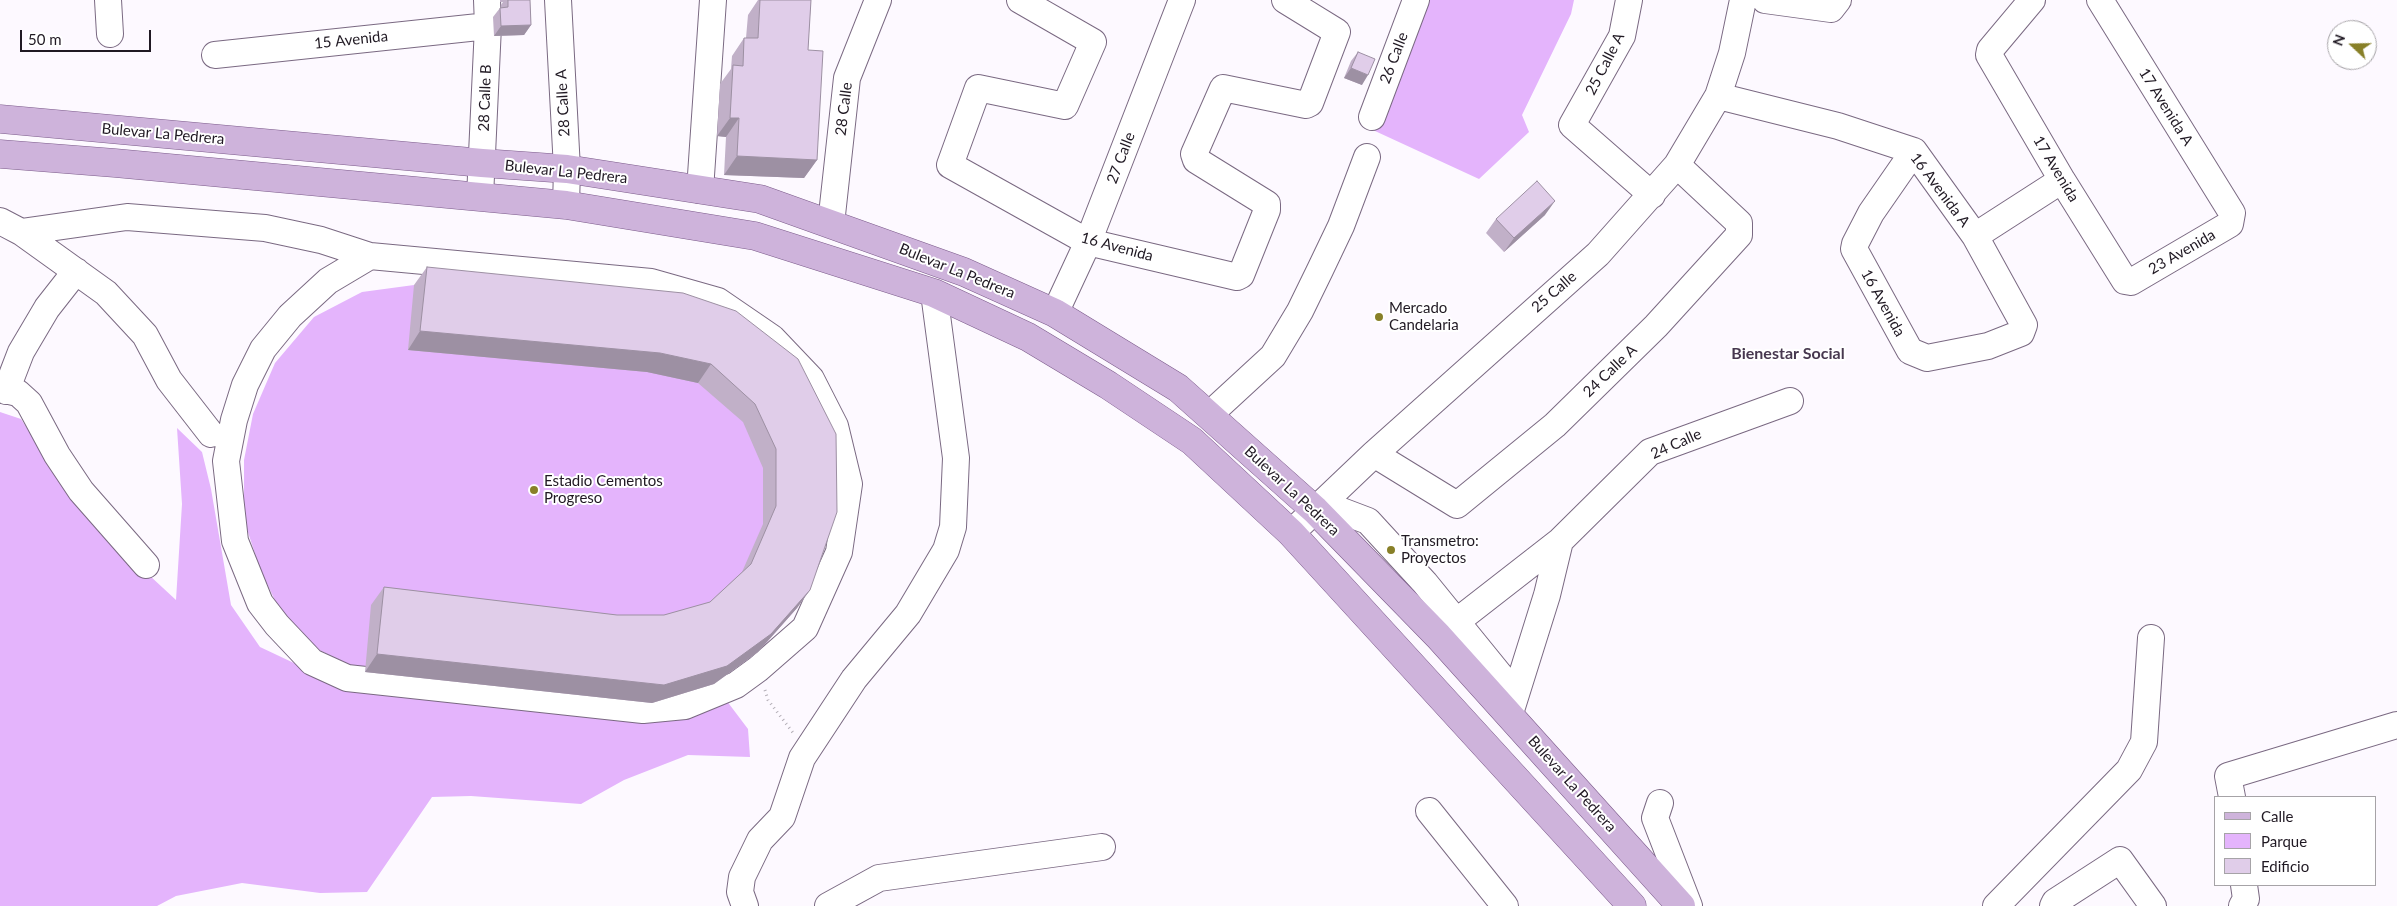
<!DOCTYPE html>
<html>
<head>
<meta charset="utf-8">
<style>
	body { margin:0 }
	#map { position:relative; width:2397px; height:906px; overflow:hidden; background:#fdf9ff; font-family:Lato,sans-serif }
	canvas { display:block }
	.legend { position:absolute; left:2214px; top:796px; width:162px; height:90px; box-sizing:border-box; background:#fff; border:1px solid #a6a3a7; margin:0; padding:6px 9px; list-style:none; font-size:15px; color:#201923 }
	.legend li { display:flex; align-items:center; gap:10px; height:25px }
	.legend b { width:25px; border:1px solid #a6a3a7 }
	.north { position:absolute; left:2327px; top:20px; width:50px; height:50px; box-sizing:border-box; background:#fff; border:1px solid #a6a3a7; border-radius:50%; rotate:291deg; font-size:14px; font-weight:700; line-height:20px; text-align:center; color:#201923 }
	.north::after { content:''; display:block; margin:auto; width:18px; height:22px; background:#888028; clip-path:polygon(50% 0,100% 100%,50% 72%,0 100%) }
	.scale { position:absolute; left:20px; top:30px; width:131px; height:22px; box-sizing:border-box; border:2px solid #201923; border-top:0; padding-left:6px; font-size:15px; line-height:18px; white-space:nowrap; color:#201923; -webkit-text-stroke:4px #fff; paint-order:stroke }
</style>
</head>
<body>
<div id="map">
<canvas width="2397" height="906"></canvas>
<ul class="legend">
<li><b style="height:6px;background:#ceb3db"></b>Calle</li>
<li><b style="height:14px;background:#e4b4fc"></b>Parque</li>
<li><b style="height:14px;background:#e0cde9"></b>Edificio</li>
</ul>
<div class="north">N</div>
<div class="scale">50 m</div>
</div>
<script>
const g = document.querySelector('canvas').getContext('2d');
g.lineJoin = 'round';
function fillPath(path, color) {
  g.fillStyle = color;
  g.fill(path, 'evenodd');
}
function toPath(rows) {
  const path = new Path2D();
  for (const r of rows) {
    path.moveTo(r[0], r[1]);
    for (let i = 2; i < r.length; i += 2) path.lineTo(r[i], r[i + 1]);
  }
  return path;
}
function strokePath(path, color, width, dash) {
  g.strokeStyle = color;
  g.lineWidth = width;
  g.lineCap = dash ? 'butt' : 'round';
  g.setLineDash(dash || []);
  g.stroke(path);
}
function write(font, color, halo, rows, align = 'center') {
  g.font = font + ' Lato,sans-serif';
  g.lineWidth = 4;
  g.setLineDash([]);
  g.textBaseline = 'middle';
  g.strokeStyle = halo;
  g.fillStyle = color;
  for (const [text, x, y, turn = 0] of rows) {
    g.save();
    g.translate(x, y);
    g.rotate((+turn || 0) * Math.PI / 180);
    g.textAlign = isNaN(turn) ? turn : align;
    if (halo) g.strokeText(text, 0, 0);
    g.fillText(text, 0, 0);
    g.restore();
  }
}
fillPath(toPath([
	[1409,0,1574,0,1571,14,1522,115,1529,132,1479,179,1362,125],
	[414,285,671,311,824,531,797,608,758,652,714,684,748,729,750,757,688,755,624,780,581,804,471,796,432,797,367,892,320,893,242,883,176,896,157,906,0,906,0,412,21,419,38,445,149,575,176,600,182,504,177,428,202,452,211,489,231,605,260,647,313,672,363,671,315,648,281,613,260,569,244,520,244,460,253,414,275,363,314,317,362,292]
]), '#e4b4fc');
const minor = toPath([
	[108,0,110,34],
	[558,0,567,169,566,205],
	[1020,0,1093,42,1065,106,978,88,950,165,1088,242,1237,277,1241,275,1267,210,1267,204,1196,160,1194,154,1223,88,1306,105,1310,103,1337,32,1285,0],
	[1629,0,1622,36,1572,125,1652,195],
	[1765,0,1831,9,1838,0],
	[2032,0,1990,50,1989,55,2062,180,2125,281,2131,282,2230,224,2232,213,2100,0],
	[215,55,488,26],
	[1718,96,1838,126,1914,151,1975,236,2024,325,2021,333,1988,346,1927,358,1910,351,1854,249,1855,244,1871,213,1914,151],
	[1372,117,1416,0],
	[700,190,713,0],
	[480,197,488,26,487,0],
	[0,221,21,232,106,293,145,335,169,380,211,434],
	[831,224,847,78,878,0],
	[21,232,127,217,265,228,321,240,370,256,651,282,718,301,772,338,811,379,835,426,849,484,839,552,805,628,758,669,736,685,685,706,643,710,347,678,312,662,277,625,260,603,235,541,226,461,234,420,245,385,263,349,290,316,328,281,370,256],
	[1975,236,2062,180],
	[1055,313,1088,242,1182,0],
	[0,389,18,393,29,403,57,455,81,491,146,565],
	[6,391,21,352,47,308,76,271],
	[1210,414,1273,356,1300,311,1320,270,1341,226,1367,157],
	[1374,454,1457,505,1555,425,1656,326,1739,235,1739,223,1677,165],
	[1315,510,1339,510,1368,521,1425,583,1503,679,1510,715],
	[1291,533,1374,454,1598,254,1677,165,1718,96,1732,53,1743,0],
	[1438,636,1560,541,1650,452,1790,401],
	[1511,710,1547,595,1560,541],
	[2232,797,2228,776,2397,725],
	[1660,803,1655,818,1689,906],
	[1429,811,1505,906],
	[745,906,740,892,742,877,760,840,782,817,802,758,854,679,908,614,946,550,953,527,956,458,934,293],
	[828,906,879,878,1102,847],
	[1996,906,2129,770,2144,742,2151,638],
	[2053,906,2055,902,2120,860,2153,906],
	[2242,906,2246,899,2244,885]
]);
const major = toPath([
	[0,119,482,163,567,169,760,199,964,272,1055,313,1178,388,1315,510,1438,636,1681,906],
	[0,154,115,163,566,205,755,236,934,293,1028,337,1108,385,1192,441,1291,533,1632,906]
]);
strokePath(minor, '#7a6982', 28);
strokePath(major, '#7c5c8b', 29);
strokePath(toPath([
	[765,690,768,700,794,734]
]), '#b4afb7', 3, [1, 4]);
strokePath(minor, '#fff', 26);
strokePath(major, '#ceb3db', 28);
fillPath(toPath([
	[500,0,530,0,531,25,524,35,494,36,493,17,500,8,501,8,501,5,503,2,500,2],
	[758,0,811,0,808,50,817,160,804,178,724,175,726,137,717,136,720,84,731,69,732,56,744,38,746,38,748,15],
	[1358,52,1362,85,1344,78,1351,61],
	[1545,215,1504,252,1486,233,1496,219],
	[427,267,798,359,810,590,797,608,758,652,714,684,652,703,365,672,371,605,384,587,617,615,664,615,710,602,742,572,763,524,763,468,743,422,698,383,647,372,408,350,414,285]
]), '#c1b0c8');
fillPath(toPath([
	[531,25,524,35,494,36,501,26],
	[1351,68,1368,75,1362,85,1344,78],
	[730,118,739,118,726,137,717,136],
	[737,156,817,160,804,178,724,175],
	[1555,201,1545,215,1504,252,1514,238],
	[420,331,660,353,711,364,698,383,647,372,408,350],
	[810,590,797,608,758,652,714,684,652,703,365,672,377,654,664,685]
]), '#9d90a3');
const building = toPath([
	[508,0,530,0,531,25,501,26,500,8,508,7,508,0],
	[760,0,811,0,808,50,823,51,817,160,737,156,739,118,730,118,733,65,743,66,744,38,758,38,760,0],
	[1358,52,1375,59,1368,75,1351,68,1358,52],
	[1537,181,1555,201,1514,238,1496,219,1537,181],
	[427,267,683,293,736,311,798,359,836,434,837,512,810,590,771,634,727,666,664,685,377,654,384,587,617,615,664,615,710,602,751,564,776,506,776,449,755,404,711,364,660,353,420,331,427,267]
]);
fillPath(building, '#e0cde9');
strokePath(building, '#9d90a3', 1);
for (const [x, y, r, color] of [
	[1379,317,5,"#888028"],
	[534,490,5,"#888028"],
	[1391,550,5,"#888028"]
]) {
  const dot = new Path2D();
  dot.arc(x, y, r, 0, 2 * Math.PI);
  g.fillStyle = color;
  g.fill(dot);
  strokePath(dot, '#fff', 2);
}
write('15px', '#201923', '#fff', [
	["15 Avenida",351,40,-6],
	["26 Calle",1394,58,-69],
	["25 Calle A",1605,64,-63],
	["28 Calle B",485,98,-88],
	["28 Calle A",563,103,-93],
	["17 Avenida A",2166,107,58],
	["28 Calle",844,109,-83],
	["Bulevar La Pedrera",163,134,5],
	["27 Calle",1121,158,-69],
	["17 Avenida",2056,169,59],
	["Bulevar La Pedrera",566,172,6],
	["16 Avenida A",1940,190,53],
	["16 Avenida",1117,247,15],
	["23 Avenida",2182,252,-30],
	["Bulevar La Pedrera",957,271,22],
	["25 Calle",1554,292,-41],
	["16 Avenida",1883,303,61],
	["24 Calle A",1610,371,-44],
	["24 Calle",1676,444,-24],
	["Bulevar La Pedrera",1292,491,43],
	["Bulevar La Pedrera",1572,784,48]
]);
write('15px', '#201923', '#fff', [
	["Mercado",1389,308],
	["Candelaria",1389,325],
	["Estadio Cementos",544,481],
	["Progreso",544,498],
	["Transmetro:",1401,541],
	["Proyectos",1401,558]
], 'left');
write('bold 16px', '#47384f', '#fff', [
	["Bienestar Social",1788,354]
]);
</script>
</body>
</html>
